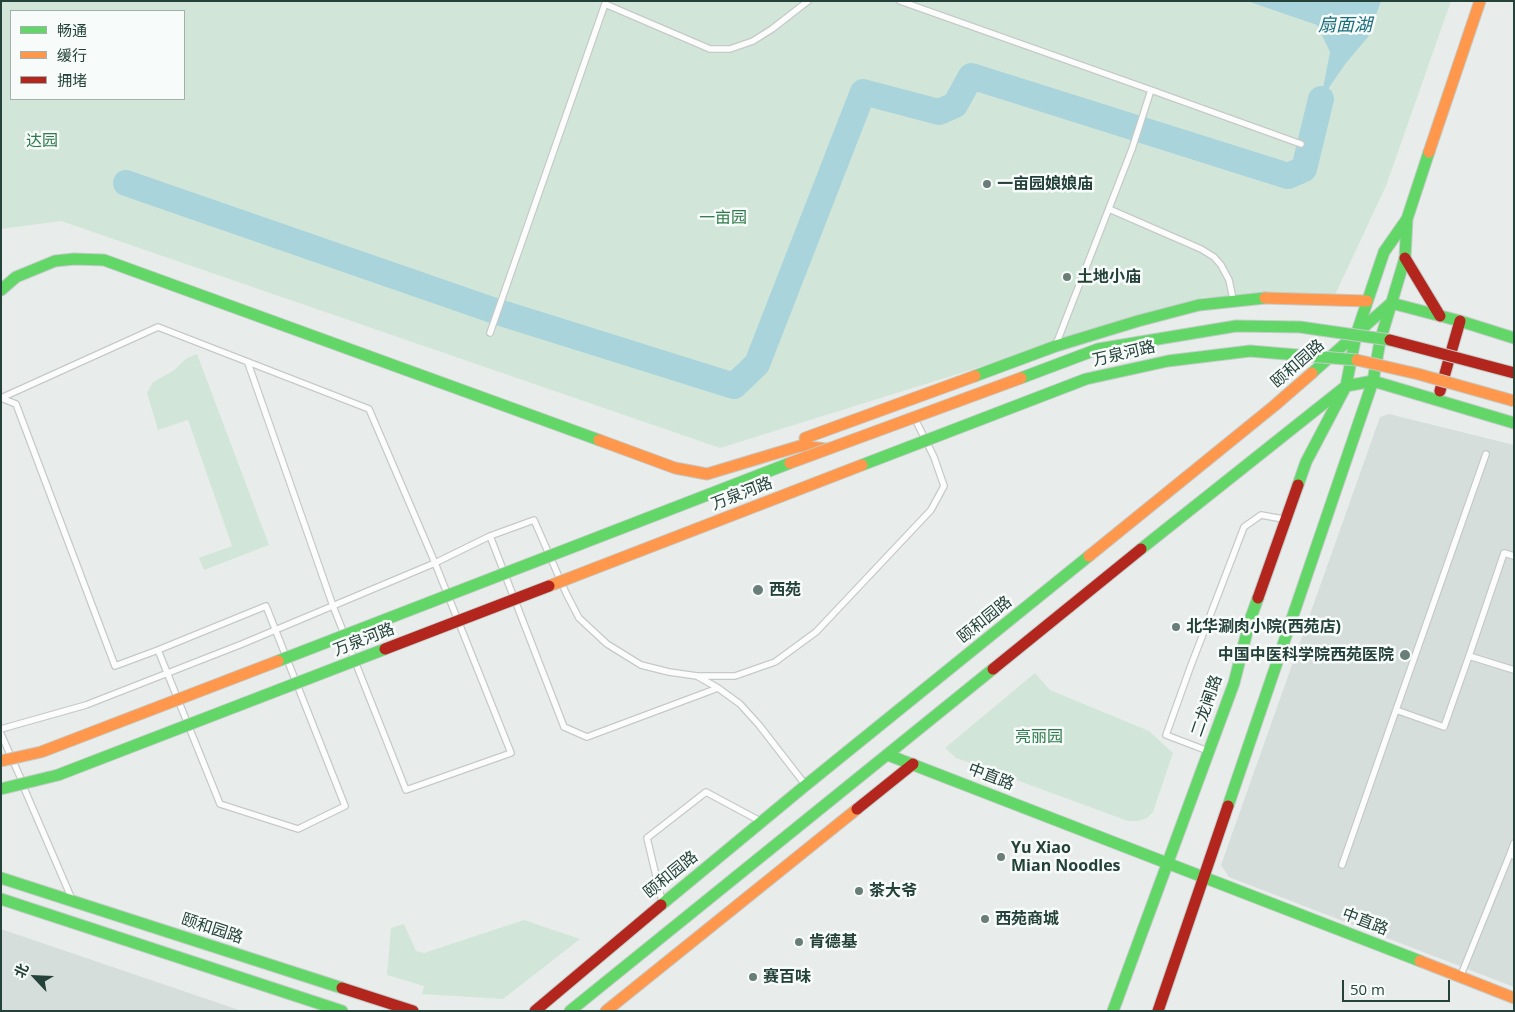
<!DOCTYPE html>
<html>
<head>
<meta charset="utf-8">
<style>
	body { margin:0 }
	#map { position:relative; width:1515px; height:1012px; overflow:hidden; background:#e8edeb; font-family:"Open Sans","Noto Sans SC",sans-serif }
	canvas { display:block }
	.frame { position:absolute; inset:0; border:2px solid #24423a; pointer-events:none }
	.legend { position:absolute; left:10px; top:10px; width:175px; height:90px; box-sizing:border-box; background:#f7fbf9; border:1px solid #a3b1ad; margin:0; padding:6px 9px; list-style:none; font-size:15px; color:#24423a }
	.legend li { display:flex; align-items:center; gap:10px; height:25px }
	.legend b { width:25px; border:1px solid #a3b1ad }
	.north { position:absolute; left:10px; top:952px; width:50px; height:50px; -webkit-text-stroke:4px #f7fbf9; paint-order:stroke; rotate:295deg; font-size:14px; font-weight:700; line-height:20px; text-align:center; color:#24423a }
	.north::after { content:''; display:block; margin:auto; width:18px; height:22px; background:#24423a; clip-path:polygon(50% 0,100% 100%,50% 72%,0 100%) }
	.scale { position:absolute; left:1342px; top:980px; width:108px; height:22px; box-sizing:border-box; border:2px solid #24423a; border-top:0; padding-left:6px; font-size:15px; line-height:18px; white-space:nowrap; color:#24423a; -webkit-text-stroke:4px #f7fbf9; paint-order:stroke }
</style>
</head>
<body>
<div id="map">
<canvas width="1515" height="1012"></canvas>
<div class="frame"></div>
<ul class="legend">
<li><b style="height:6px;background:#63d668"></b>畅通</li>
<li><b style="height:6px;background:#ff974d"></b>缓行</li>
<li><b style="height:6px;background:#b3261e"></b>拥堵</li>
</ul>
<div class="north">北</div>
<div class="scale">50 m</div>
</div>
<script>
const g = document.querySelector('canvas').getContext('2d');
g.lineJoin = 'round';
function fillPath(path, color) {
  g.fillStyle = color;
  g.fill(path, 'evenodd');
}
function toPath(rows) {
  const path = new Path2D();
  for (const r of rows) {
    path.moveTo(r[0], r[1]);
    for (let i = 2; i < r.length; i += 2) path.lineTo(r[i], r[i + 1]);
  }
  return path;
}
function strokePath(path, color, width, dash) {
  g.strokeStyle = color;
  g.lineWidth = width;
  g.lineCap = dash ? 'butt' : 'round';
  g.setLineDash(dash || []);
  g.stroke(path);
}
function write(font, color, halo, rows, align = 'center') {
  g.font = font + ' "Open Sans","Noto Sans SC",sans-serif';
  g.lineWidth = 5;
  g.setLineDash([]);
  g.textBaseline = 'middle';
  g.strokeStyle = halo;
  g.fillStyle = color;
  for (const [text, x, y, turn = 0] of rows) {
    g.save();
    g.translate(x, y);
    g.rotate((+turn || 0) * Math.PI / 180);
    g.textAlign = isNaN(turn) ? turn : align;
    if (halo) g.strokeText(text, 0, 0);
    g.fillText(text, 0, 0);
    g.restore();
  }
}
fillPath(toPath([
	[1389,414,1514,445,1514,987,1229,877,1221,865,1380,417],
	[1,929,242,1011,1,1011]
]), '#d6dedb');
fillPath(toPath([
	[1,1,1451,1,1386,186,1334,297,1205,297,720,448,61,221,1,229],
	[11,11,184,11,184,99,11,99],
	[197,354,269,545,204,570,199,558,232,546,188,420,158,430,147,393,153,382,173,371,187,358],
	[1035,673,1050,690,1149,731,1173,753,1153,812,1147,818,1138,821,1128,821,956,758,945,748],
	[524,920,580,939,503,999,422,994,424,986,387,975,391,928,404,924,416,951,424,953]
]), '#d1e6d8');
fillPath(toPath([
	[1247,1,1381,1,1368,37,1346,63,1321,99,1330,52,1317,25]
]), '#a9d4db');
strokePath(toPath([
	[126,183,495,311,734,386,757,364,863,92,939,112,955,105,971,76,1288,176,1304,169,1321,99]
]), '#a9d4db', 26);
const lane = toPath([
	[900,1,1151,90],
	[605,4,710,49,730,49,753,41,772,29,808,1],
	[1109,209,1201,249,1214,257,1221,265,1229,280,1233,299],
	[490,333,606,1],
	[1057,342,1132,149,1151,90,1301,144],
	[1,398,158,327,369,409,435,563,511,753,406,790,333,606,248,363],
	[1,398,16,404,115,666,158,650,266,606,345,806,298,829,220,804,158,650],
	[490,536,564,727,587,737,718,688],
	[1469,656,1504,553,1514,556],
	[699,676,735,676,775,662,816,632,931,510,944,486,934,457,916,421],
	[1396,710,1486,454],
	[1,729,86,705,242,644,435,563,490,536,534,520,566,593,579,618,607,644,641,665,669,672,697,676,718,688,740,704,759,725,804,783],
	[1,734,21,779],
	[1208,751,1166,735,1190,668,1244,527,1261,515,1283,519],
	[24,788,71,897],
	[1514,843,1510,854,1514,856],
	[1342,865,1396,710,1444,727,1469,656,1514,670],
	[662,901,647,838,706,792,760,821],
	[1461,975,1510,854]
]);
const fast = toPath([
	[1,290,16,277,55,261,74,259,104,260,599,440],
	[1391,303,1460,321,1514,338],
	[1312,373,1391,303],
	[975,376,1056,346,1138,321,1199,305,1265,298],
	[1298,485,1306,462,1346,386,1356,335,1384,252,1407,219],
	[1141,549,1346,386,1373,381,1514,423],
	[888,755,1420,961],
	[1228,806,1373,381,1380,341,1405,258,1407,219,1429,152],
	[1,878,342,988],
	[1,899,342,1011],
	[661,905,806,785,1089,556],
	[570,1011,993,669],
	[1113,1011,1234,683,1250,620,1258,598]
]);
const slow = toPath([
	[1429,152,1480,1],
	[1265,298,1367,301],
	[805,438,975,376],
	[599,440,675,468,707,474,800,446,827,449],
	[1089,556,1274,406,1312,373],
	[1420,961,1514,998],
	[606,1011,857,809]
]);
const jam = toPath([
	[1405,258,1440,316],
	[1440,391,1460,321],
	[1258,598,1298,485],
	[993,669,1141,549],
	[857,809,913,764],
	[342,988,413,1011],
	[535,1011,661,905],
	[1158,1011,1228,806]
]);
strokePath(lane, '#c5cac8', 8);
strokePath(fast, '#c3cbc8', 13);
strokePath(slow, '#c3cbc8', 13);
strokePath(jam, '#c3cbc8', 13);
strokePath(lane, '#fcfcfc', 5.5);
strokePath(fast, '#63d668', 11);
strokePath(slow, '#ff974d', 11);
strokePath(jam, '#b3261e', 11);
const fastBridge = toPath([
	[1021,378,1098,349,1236,326,1300,327,1390,340],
	[862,465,1086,379,1168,361,1250,351,1357,360],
	[278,661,790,463],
	[1,789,58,775,385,649]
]);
const slowBridge = toPath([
	[1357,360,1418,374,1514,401],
	[790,463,1021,378],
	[549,586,862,465],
	[1,761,41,752,278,661]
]);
const jamBridge = toPath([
	[1390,340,1514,373],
	[385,649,549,586]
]);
strokePath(fastBridge, '#c3ccc9', 13, []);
strokePath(slowBridge, '#c3ccc9', 13, []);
strokePath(jamBridge, '#c3ccc9', 13, []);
strokePath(fastBridge, '#63d668', 11);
strokePath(slowBridge, '#ff974d', 11);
strokePath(jamBridge, '#b3261e', 11);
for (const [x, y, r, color] of [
	[987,184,5,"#697e78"],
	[1067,277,5,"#697e78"],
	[758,590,6,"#697e78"],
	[1176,627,5,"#697e78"],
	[1405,655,6,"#697e78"],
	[1001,857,5,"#697e78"],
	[859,891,5,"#697e78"],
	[985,919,5,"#697e78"],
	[799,942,5,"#697e78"],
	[753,977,5,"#697e78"]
]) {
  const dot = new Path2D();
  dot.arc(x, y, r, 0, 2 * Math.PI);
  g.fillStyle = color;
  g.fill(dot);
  strokePath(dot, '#f7fbf9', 2);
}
write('16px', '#2d7a4b', '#f7fbf9', [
	["达园",42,141],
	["一亩园",723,218],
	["亮丽园",1039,737]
]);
write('bold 16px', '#24423a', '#f7fbf9', [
	["一亩园娘娘庙",997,184],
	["土地小庙",1077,277],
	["西苑",769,590],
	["北华涮肉小院(西苑店)",1186,627],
	["中国中医科学院西苑医院",1394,655,"right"],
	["Yu Xiao",1011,848],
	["Mian Noodles",1011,866],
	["茶大爷",869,891],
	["西苑商城",995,919],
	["肯德基",809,942],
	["赛百味",763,977]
], 'left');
write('16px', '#24423a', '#f7fbf9', [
	["万泉河路",1124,354,-13],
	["颐和园路",1298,364,-41],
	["万泉河路",742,494,-21],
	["颐和园路",985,620,-39],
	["万泉河路",364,640,-21],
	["二龙闸路",1207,706,-71],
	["中直路",991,777,21],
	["颐和园路",671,875,-39],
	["中直路",1365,922,21],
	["颐和园路",212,929,18]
]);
write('italic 18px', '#1c6f80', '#f7fbf9', [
	["扇面湖",1345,26]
]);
</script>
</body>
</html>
